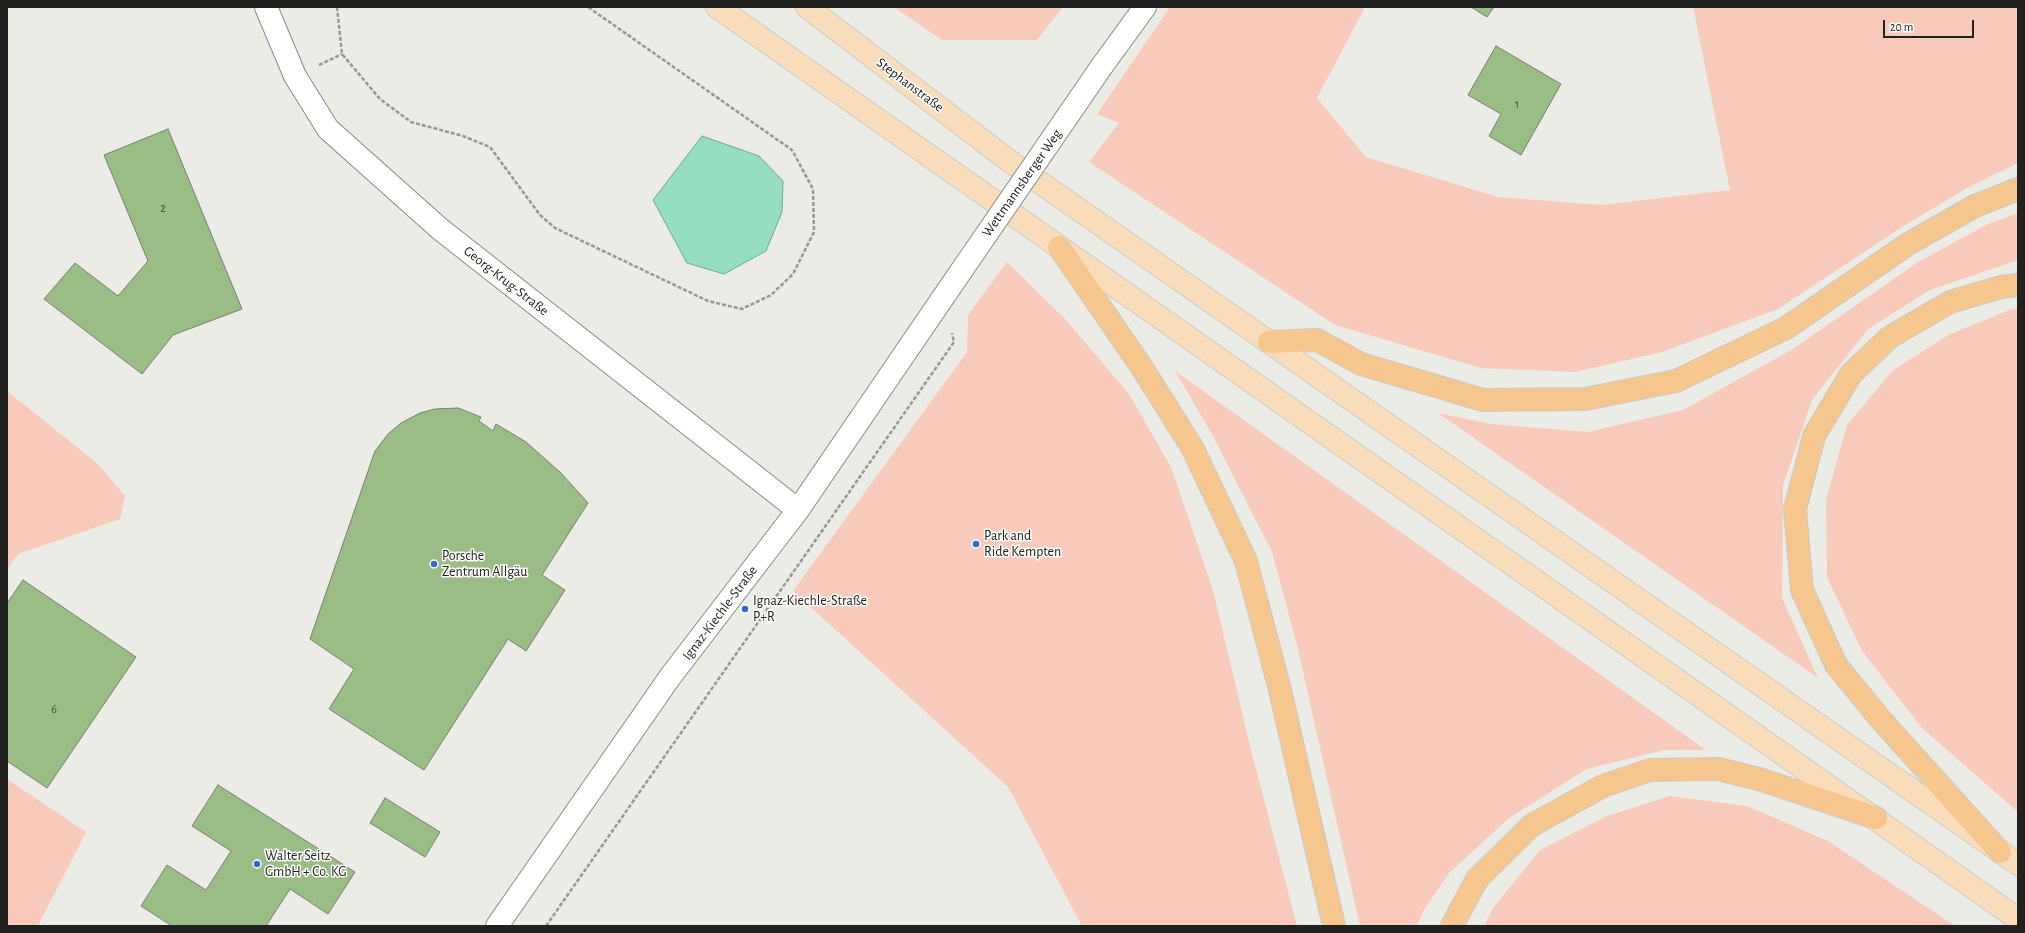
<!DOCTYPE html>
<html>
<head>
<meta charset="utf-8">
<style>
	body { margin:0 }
	#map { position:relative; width:2025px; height:933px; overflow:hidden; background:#ecece6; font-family:"Alegreya Sans",sans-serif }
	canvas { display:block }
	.frame { position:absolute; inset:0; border:8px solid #21211f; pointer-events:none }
	.scale { position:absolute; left:1883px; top:20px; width:91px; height:18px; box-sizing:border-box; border:2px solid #21211f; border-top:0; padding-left:5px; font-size:12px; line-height:14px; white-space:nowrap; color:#21211f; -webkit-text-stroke:3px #fffffe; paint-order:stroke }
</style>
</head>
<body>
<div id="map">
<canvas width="2025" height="933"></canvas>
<div class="frame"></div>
<div class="scale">20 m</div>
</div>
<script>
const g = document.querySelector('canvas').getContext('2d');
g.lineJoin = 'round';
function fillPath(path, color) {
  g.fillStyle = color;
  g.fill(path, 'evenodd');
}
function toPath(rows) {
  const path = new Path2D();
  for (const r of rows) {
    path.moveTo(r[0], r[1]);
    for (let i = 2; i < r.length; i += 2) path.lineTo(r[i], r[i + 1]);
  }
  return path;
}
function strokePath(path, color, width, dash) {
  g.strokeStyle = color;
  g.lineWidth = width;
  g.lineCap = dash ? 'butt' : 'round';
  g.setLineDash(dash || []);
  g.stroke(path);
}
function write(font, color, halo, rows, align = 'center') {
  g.font = font + ' "Alegreya Sans",sans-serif';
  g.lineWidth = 3;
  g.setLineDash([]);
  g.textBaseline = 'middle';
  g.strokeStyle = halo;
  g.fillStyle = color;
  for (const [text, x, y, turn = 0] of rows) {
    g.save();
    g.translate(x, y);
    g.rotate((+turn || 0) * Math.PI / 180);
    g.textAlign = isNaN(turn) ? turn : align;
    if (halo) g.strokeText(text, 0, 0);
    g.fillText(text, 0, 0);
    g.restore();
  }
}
fillPath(toPath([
	[894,7,1063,7,1037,40,942,40],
	[1170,7,1365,7,1317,98,1366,157,1498,197,1601,205,1730,190,1693,7,2018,7,2018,163,1967,188,1902,227,1778,309,1662,352,1575,372,1481,368,1335,325,1089,162,1119,123,1097,114],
	[2018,213,2018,260,1930,290,1868,329,1812,400,1783,485,1782,598,1818,678,1438,413,1491,424,1588,432,1683,410,1793,349,1918,262,1988,224],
	[1007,262,1067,321,1129,394,1171,467,1213,590,1249,742,1297,926,1082,926,1008,787,793,591,967,352,968,315],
	[2012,309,2018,309,2018,812,1922,728,1862,651,1827,577,1826,500,1847,425,1893,370,1950,334],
	[1175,371,1706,750,1664,750,1587,769,1509,818,1449,873,1423,911,1417,926,1360,926,1297,645,1272,552,1212,434],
	[7,391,98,464,125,496,120,519,18,554,7,570],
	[7,779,86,832,38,926,7,926],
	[1670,796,1747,806,1828,841,1955,926,1484,926,1493,908,1540,850,1607,816]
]), '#f7cabb');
const water = toPath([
	[702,136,759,156,783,181,782,212,766,251,724,274,687,263,653,200,702,136]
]);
fillPath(water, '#95debf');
strokePath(water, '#72a58f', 1);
const building = toPath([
	[1471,7,1494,7,1487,17,1471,7],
	[1496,46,1561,84,1521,155,1489,136,1501,114,1468,95,1496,46],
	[168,129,242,309,173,335,142,374,44,299,75,263,118,296,148,261,104,155,168,129],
	[458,408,481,417,479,421,493,431,496,424,526,442,561,473,588,503,542,575,565,590,526,651,508,639,424,770,329,709,354,669,310,639,375,451,388,434,401,423,420,413,435,409,458,408],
	[23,580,136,657,47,788,7,761,7,603,23,580],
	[218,785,355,872,328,914,290,889,266,926,172,926,141,906,167,865,206,890,231,851,192,826,218,785],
	[385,798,440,832,425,857,370,823,385,798]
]);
fillPath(building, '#9abd86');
strokePath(building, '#7a7d78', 1);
const street = toPath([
	[266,7,295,76,328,129,440,229,798,510],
	[1102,66,1145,7],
	[497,926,670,677,798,510,942,299]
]);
const primary = toPath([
	[717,7,2018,919],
	[807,7,1012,163,2018,864]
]);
const highway = toPath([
	[1059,247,1141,366,1193,449,1246,561,1280,690,1334,926],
	[1269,342,1317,340,1361,364,1483,400,1585,399,1676,381,1786,328,1908,244,1975,206,2018,189],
	[2000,852,1882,721,1836,665,1802,590,1795,509,1814,436,1851,374,1890,337,1950,302,2001,287,2018,285],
	[1452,926,1477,879,1532,825,1603,786,1650,770,1718,769,1759,779,1876,818]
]);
strokePath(street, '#8a8984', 24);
strokePath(primary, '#cacac9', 24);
strokePath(highway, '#cacac9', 24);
strokePath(toPath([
	[337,7,342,54,380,99,411,122,463,136,490,147,540,215,555,228,708,301,742,309,771,295,793,274,814,232,813,189,792,150,588,7],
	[319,65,342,54],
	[546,926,954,342,952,333]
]), '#979792', 2.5, [4, 2]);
strokePath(street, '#fff', 22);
strokePath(primary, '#f9ddbb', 22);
strokePath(highway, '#f5c68d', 22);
const streetBridge = toPath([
	[942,299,1102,66]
]);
strokePath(streetBridge, '#8a8984', 24, []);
strokePath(streetBridge, '#fff', 22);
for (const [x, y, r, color] of [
	[976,544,4,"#2d68d6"],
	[434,564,4,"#2d68d6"],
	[745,609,4,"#2d68d6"],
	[257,864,4,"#2d68d6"]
]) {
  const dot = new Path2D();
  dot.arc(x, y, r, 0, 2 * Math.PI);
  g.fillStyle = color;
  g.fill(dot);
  strokePath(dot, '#fffffe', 1.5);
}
write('12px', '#3f4839', null, [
	["1",1517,104],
	["2",163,208],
	["6",54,709]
]);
write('14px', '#21211f', '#fffffe', [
	["Stephanstraße",910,85,37],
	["Wettmannsberger Weg",1022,183,-55],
	["Georg-Krug-Straße",506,281,38],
	["Ignaz-Kiechle-Straße",720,613,-53]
]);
write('14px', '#21211f', '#fffffe', [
	["Park and",984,536],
	["Ride Kempten",984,552],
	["Porsche",442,556],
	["Zentrum Allgäu",442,572],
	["Ignaz-Kiechle-Straße",753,601],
	["P+R",753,617],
	["Walter Seitz",265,856],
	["GmbH + Co. KG",265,872]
], 'left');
</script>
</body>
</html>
